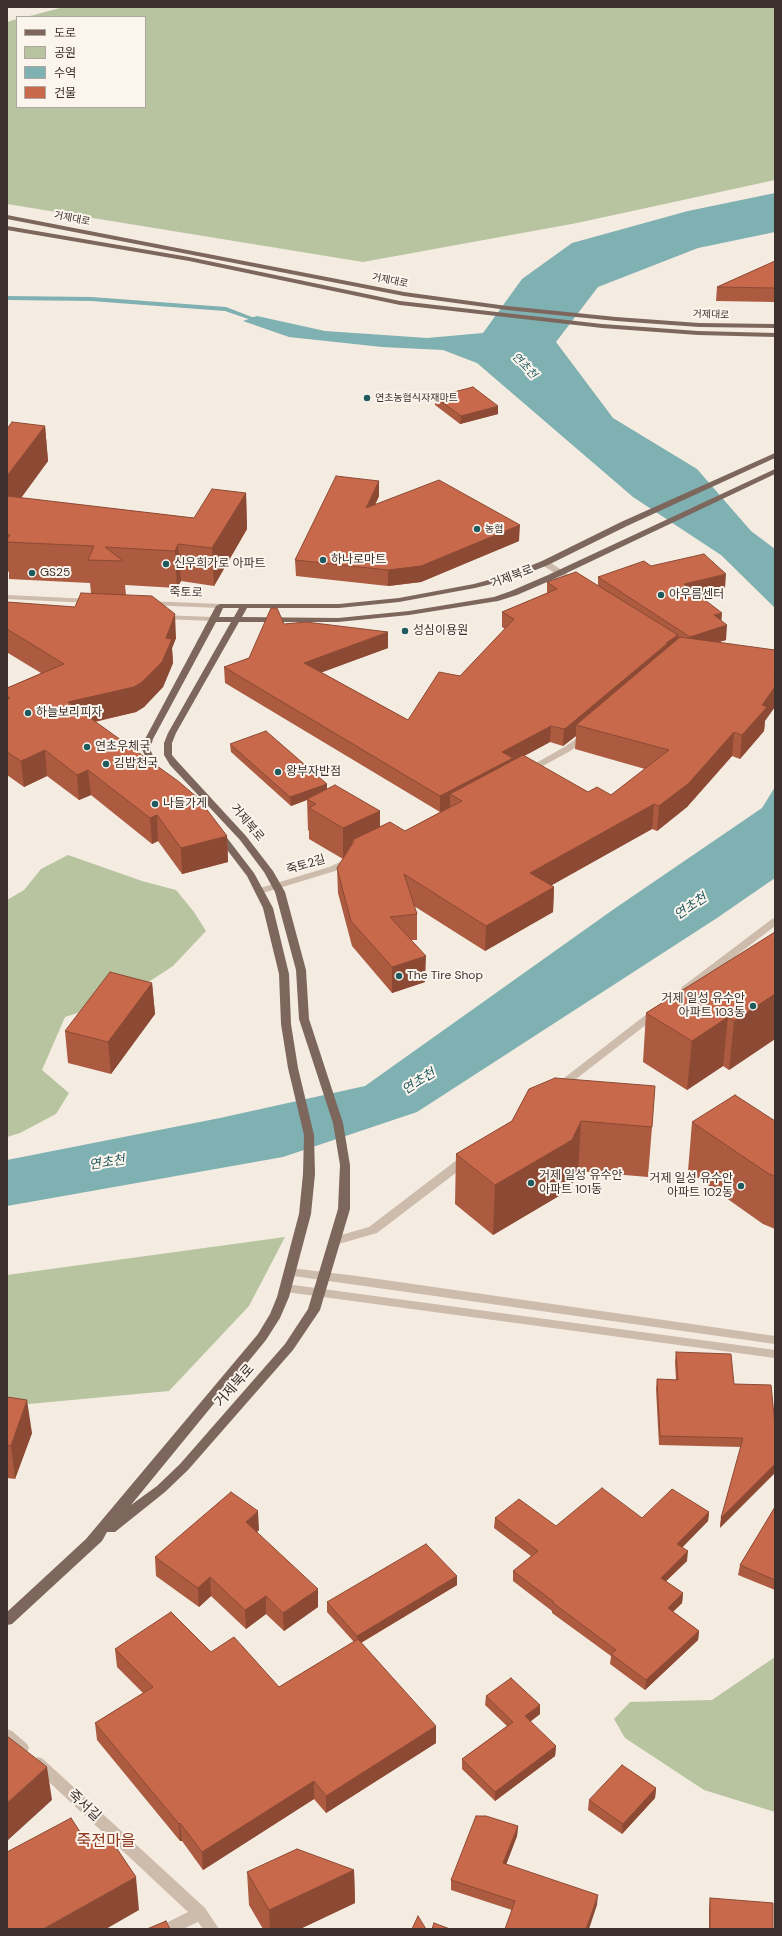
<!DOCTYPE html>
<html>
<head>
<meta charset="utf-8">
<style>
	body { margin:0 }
	#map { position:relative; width:782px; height:1936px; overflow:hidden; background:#f4ebe1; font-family:"DM Sans","Noto Sans KR",sans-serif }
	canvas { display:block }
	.frame { position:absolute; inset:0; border:8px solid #3b302b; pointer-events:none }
	.legend { position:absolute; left:16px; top:16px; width:130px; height:92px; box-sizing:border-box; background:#fbf5ee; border:1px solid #aea6a0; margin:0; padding:5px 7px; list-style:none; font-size:12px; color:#3b302b }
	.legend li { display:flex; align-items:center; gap:8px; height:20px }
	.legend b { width:20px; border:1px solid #aea6a0 }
</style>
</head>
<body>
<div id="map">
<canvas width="782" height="1936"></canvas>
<div class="frame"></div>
<ul class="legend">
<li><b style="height:5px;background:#7d675c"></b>도로</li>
<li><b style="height:11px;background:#b8c4a0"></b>공원</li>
<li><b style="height:11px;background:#7fb0b2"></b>수역</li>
<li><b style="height:11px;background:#c8694b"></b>건물</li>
</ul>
</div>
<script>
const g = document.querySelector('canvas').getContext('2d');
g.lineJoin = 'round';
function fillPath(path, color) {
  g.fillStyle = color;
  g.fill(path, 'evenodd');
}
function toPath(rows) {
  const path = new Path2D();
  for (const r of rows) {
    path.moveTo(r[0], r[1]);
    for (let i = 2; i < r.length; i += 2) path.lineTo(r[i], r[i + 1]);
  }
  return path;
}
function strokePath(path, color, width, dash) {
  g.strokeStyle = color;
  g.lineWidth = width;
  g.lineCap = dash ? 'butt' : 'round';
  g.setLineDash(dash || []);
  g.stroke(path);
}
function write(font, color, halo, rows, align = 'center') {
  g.font = font + ' "DM Sans","Noto Sans KR",sans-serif';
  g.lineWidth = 4;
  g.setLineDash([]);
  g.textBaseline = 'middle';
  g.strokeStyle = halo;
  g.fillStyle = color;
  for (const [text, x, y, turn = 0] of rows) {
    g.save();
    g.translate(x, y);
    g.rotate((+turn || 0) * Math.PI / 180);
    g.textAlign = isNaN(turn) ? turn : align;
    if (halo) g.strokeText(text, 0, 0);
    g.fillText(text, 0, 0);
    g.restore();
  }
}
fillPath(toPath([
	[64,7,775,7,775,180,577,223,363,262,7,204,7,22,17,19,17,107,145,107,145,17,26,17],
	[68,855,142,881,176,890,194,912,206,931,173,966,124,998,65,1017,42,1070,69,1093,56,1114,20,1133,7,1137,7,900,24,890,41,869],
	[285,1237,249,1306,169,1391,7,1406,7,1275],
	[775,1657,775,1812,704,1790,625,1738,614,1719,630,1702,712,1700]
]), '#b8c4a0');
fillPath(toPath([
	[775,193,775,232,698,248,598,287,556,342,613,418,697,469,751,531,775,549,775,608,721,555,633,497,477,363,443,350,382,347,289,337,243,321,257,316,325,331,427,338,483,333,522,279,572,243,688,211],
	[775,787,775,878,717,918,417,1112,283,1157,7,1206,7,1160,220,1118,365,1086,614,909,762,808]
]), '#7fb0b2');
fillPath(toPath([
	[7,296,91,297,226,307,265,322,260,323,225,311,91,301,7,300,7,296]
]), '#7fb0b2');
fillPath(toPath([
	[542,561,548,561,581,583,577,585,574,585,542,565,542,561],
	[7,595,90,599,94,601,90,603,7,599,7,595],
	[145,601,220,604,224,606,220,608,148,605,145,605,145,601],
	[160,615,213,617,217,619,213,621,163,619,159,617,160,615],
	[585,732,589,735,588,737,572,750,530,773,527,774,522,771,566,746,585,732],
	[349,858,352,859,354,861,352,863,335,871,263,893,257,893,255,891,257,889,329,867,349,858],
	[775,918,775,926,690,991,682,991,681,989,682,987,772,919,775,918],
	[656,1009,660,1010,661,1012,660,1014,563,1089,555,1089,554,1087,555,1085,652,1010,656,1009],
	[466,1155,470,1156,471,1159,470,1162,377,1233,335,1245,331,1244,329,1241,331,1238,369,1227,462,1156,466,1155],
	[290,1268,357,1276,775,1336,775,1344,286,1275,284,1272,286,1269,290,1268],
	[286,1284,775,1350,775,1358,286,1292,282,1291,280,1288,282,1285,286,1284],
	[7,1729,12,1731,27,1744,29,1748,27,1752,22,1754,17,1752,7,1743,7,1729],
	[38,1757,43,1759,205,1908,219,1929,203,1929,198,1922,183,1929,162,1929,164,1924,188,1912,33,1767,31,1763,33,1759,38,1757]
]), '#cdbbac');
fillPath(toPath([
	[7,215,404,292,507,306,616,317,699,323,775,324,775,328,699,327,616,321,507,310,404,296,7,219,7,215],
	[7,226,189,257,400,301,602,324,698,331,775,333,775,337,698,335,602,328,400,305,189,261,7,230,7,226],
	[775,453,775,458,627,526,548,565,516,578,475,588,399,602,339,608,247,608,242,617,338,618,409,611,494,597,511,591,548,575,775,469,775,474,554,579,517,595,498,601,409,615,338,622,239,622,176,733,172,743,172,755,177,761,246,836,273,871,285,892,306,970,309,1019,343,1123,350,1165,350,1209,320,1310,293,1350,188,1470,165,1492,115,1532,107,1532,102,1541,12,1624,7,1625,7,1612,86,1539,258,1334,270,1314,277,1297,299,1214,303,1174,304,1135,288,1068,281,1024,279,974,263,908,247,876,215,834,213,832,215,830,221,830,254,873,273,908,289,974,291,1024,298,1068,314,1135,315,1174,311,1214,289,1297,280,1318,266,1340,131,1505,157,1486,180,1464,285,1344,308,1309,338,1209,340,1165,333,1123,299,1019,296,970,275,892,264,872,240,840,170,765,164,755,164,743,168,733,231,622,216,622,153,739,150,749,158,767,164,773,162,775,156,775,151,770,142,749,145,739,216,606,220,604,339,604,399,598,474,584,510,574,542,561,621,522,775,453],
	[223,608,239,608,234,617,219,617,223,608]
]), '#7d675c');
fillPath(toPath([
	[775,261,775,302,716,301,717,287],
	[435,397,498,414,460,424,435,405],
	[45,426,48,461,21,498,194,518,246,493,247,529,214,586,181,581,177,588,125,585,126,595,176,638,172,648,173,663,163,687,144,707,136,712,95,722,227,836,228,862,182,874,158,841,152,844,91,795,79,800,47,776,24,787,7,775,7,688,41,673,8,653,7,653,7,602,75,607,91,593,90,583,9,579,9,572,7,571,7,429],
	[379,481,379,496,375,505,519,541,421,582,388,586,296,576,295,560],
	[651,566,725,588,698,594,721,621,726,640,718,642,765,721,764,731,740,759,732,756,687,807,657,831,652,829,551,885,554,887,553,912,485,951,414,906,417,914,417,940,411,940,425,982,392,993,352,946,338,893,337,868,343,859,309,839,309,831,308,830,307,800,291,806,231,752,230,744,327,784,327,789,380,811,380,826,405,831,440,812,225,683,224,667,249,658,284,624,388,648,321,672,408,720,460,676,505,629,502,627,502,612,547,593,547,582,598,585,598,577],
	[576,736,575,749,645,769,611,795,588,792,524,756,550,742,563,746],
	[775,932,775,1039,729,1070,723,1066,687,1090,643,1062,646,1013],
	[152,983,155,1014,111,1074,68,1063,65,1031],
	[529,1089,652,1127,648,1177,578,1171,569,1190,493,1235,455,1204,456,1154,512,1121],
	[775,1121,775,1229,763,1224,688,1171,692,1122],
	[676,1352,734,1384,771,1385,720,1528,721,1518,741,1447,659,1445,656,1389,657,1379,676,1380,675,1362],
	[7,1397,32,1433,15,1479,7,1478],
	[775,1507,775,1590,738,1575,740,1565],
	[709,1512,708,1521,682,1547,687,1561,666,1581,683,1593,682,1603,673,1612,699,1631,698,1640,645,1690,610,1664,611,1656,552,1613,552,1611,513,1581,513,1571,531,1556,494,1528,495,1518,556,1526],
	[259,1530,257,1532,318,1607,284,1631,266,1614,246,1629,211,1596,199,1607,156,1576,155,1557],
	[457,1576,457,1585,361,1643,436,1743,326,1813,314,1799,203,1870,182,1841,180,1841,97,1740,95,1723,143,1693,117,1667,115,1649,211,1652,279,1687,354,1642,327,1612,327,1602],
	[486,1696,540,1705,540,1714,530,1722,556,1746,555,1756,495,1801,462,1769,462,1759,507,1726,485,1705],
	[656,1788,655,1798,622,1834,588,1810,589,1800],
	[518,1826,517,1836,506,1864,597,1905,512,1910,451,1890,451,1880],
	[354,1870,355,1903,300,1929,263,1929,249,1905,247,1872],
	[710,1898,773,1929,709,1929,709,1908]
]), '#ac5a40');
fillPath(toPath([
	[498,406,498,414,460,424,461,416],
	[45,426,48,461,7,517,7,476],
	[379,481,379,496,366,524,366,508],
	[246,493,247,529,214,586,212,548],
	[520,525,519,541,421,582,388,586,388,570],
	[178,544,181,581,177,588,175,551],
	[726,574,725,588,683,598,684,584],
	[722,613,721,627,727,625,726,640,689,651,690,637,714,615],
	[175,614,176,638,172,648,173,663,163,687,144,707,136,712,70,727,68,702,166,638],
	[388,632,388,648,304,679,304,663],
	[678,635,676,651,576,725,576,736,563,746,564,729,666,643],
	[775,672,775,707,765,721,764,731,740,759,742,735,762,705],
	[551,726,550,742,513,762,450,794,450,807,440,813,440,796,502,752],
	[734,732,732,756,687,807,657,831,659,806],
	[45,750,47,776,24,787,21,761],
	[88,770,91,795,79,800,77,775],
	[327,784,327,792,291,806,290,797],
	[654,804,652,829,529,898,530,873],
	[380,811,380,841,354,841,352,840,352,854,343,859,343,828],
	[157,815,158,841,152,844,150,818],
	[227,836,228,862,182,874,181,848],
	[554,887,553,912,485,951,486,926],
	[426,956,425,982,392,993,392,967],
	[152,983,155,1014,111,1074,108,1042],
	[775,994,775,1039,729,1070,734,1021],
	[728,1017,723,1066,687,1090,692,1041],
	[581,1121,578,1171,569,1190,493,1235,495,1185],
	[27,1400,32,1433,15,1479,11,1446],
	[775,1464,775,1473,720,1528,721,1518],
	[258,1511,259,1530,247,1541,246,1522],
	[709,1512,708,1521,676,1554,677,1544],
	[688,1551,687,1561,660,1587,661,1578],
	[457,1576,457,1585,357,1645,357,1636],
	[210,1577,211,1596,199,1607,198,1588],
	[318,1589,318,1607,284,1631,283,1613],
	[683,1593,682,1603,667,1617,668,1608],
	[266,1596,266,1614,246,1629,245,1610],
	[699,1631,698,1640,645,1690,646,1680],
	[540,1705,540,1714,524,1726,525,1716],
	[436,1726,436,1743,326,1813,326,1796],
	[556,1746,555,1756,495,1801,495,1792],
	[47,1767,52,1800,7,1841,7,1803],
	[314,1781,314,1799,203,1870,202,1852],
	[656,1788,655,1798,622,1834,623,1824],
	[180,1823,182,1841,180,1841,179,1824],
	[518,1826,517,1836,503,1873,503,1863],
	[354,1870,355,1903,300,1929,270,1929,269,1910],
	[136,1877,139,1910,106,1929,43,1929],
	[598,1895,597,1905,589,1929,586,1929]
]), '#8c4a34');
const building = toPath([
	[775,261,775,288,717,287,775,261],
	[473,387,498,406,461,416,435,397,473,387],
	[12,422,45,426,7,476,7,429,12,422],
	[336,476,379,481,366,508,439,480,520,525,421,566,388,570,295,560,336,476],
	[212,489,246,493,212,548,178,544,175,551,105,547,123,561,88,560,94,546,7,542,7,539,10,535,7,535,7,496,194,518,212,489],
	[704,554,726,574,684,584,722,613,714,615,727,625,690,637,598,577,644,561,651,566,704,554],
	[576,572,678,635,666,643,668,643,566,728,564,729,551,726,502,752,513,758,440,796,224,667,249,658,271,608,277,608,284,624,306,622,388,632,304,663,408,720,439,672,460,676,514,619,502,612,557,589,547,582,576,572],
	[81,593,152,596,175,614,166,638,172,639,162,662,142,682,134,687,68,702,178,781,198,798,227,836,181,848,157,815,150,818,88,770,77,775,45,750,21,761,7,752,7,699,10,698,7,696,7,688,64,664,7,629,7,602,75,607,81,593],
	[680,637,775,650,775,672,774,676,775,677,775,687,762,705,767,707,742,735,734,732,689,783,659,806,654,804,530,873,554,887,486,926,404,874,417,914,390,917,426,956,392,967,351,921,337,868,354,841,352,840,390,822,405,831,462,801,450,794,523,755,588,792,597,787,611,795,669,750,576,725,680,637],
	[266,731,327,784,290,797,230,744,266,731],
	[335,785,380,811,343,828,309,808,316,804,307,799,335,785],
	[775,932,775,994,734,1021,728,1017,692,1041,646,1013,775,932],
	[110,972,152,983,108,1042,65,1031,110,972],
	[555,1078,655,1086,652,1127,581,1121,572,1140,495,1185,456,1154,512,1121,529,1089,555,1078],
	[735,1095,775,1121,775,1176,769,1174,692,1122,735,1095],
	[676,1352,731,1354,734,1384,771,1385,775,1425,775,1464,721,1518,743,1438,660,1436,657,1379,678,1380,676,1352],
	[7,1397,27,1400,11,1446,7,1445,7,1397],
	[602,1488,642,1518,672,1489,709,1512,677,1544,688,1551,661,1578,683,1593,668,1608,699,1631,646,1680,611,1654,616,1650,553,1603,554,1602,513,1571,538,1551,495,1518,519,1499,556,1526,602,1488],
	[231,1492,258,1511,246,1522,318,1589,283,1613,266,1596,245,1610,210,1577,198,1588,155,1557,231,1492],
	[775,1507,775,1580,740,1565,775,1507],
	[426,1544,457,1576,357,1636,327,1602,426,1544],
	[171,1612,211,1652,234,1637,279,1687,358,1639,436,1726,326,1796,314,1781,202,1852,180,1823,179,1824,95,1723,153,1687,115,1649,171,1612],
	[511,1678,540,1705,525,1716,556,1746,495,1792,462,1759,513,1722,486,1696,511,1678],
	[7,1736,47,1767,7,1803,7,1736],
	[622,1765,656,1788,623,1824,589,1800,622,1765],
	[476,1816,486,1816,518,1826,503,1863,598,1895,586,1929,505,1929,515,1901,451,1880,476,1816],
	[71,1818,88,1844,107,1834,136,1877,43,1929,7,1929,7,1852,71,1818],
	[297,1849,354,1870,269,1910,247,1872,297,1849],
	[710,1898,773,1903,773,1929,710,1929,710,1898],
	[418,1916,426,1929,412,1929,418,1916],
	[166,1921,170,1929,147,1929,166,1921],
	[434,1923,450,1929,432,1929,434,1923]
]);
fillPath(building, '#c8694b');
strokePath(building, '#8c4a34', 1);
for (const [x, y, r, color] of [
	[367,398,4,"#1f5a5e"],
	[477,529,4,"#1f5a5e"],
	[323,560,4,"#1f5a5e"],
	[166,564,4,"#1f5a5e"],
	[32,573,4,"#1f5a5e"],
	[661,595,4,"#1f5a5e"],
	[405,631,4,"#1f5a5e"],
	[28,713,4,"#1f5a5e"],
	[87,747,4,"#1f5a5e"],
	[106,764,4,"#1f5a5e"],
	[278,772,4,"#1f5a5e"],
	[155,804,4,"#1f5a5e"],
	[399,976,4,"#1f5a5e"],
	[753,1006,4,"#1f5a5e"],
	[531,1183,4,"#1f5a5e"],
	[741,1186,4,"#1f5a5e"]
]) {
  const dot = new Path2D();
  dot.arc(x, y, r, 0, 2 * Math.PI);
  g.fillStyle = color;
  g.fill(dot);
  strokePath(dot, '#fbf5ee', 1.5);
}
write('10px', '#3b302b', '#fbf5ee', [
	["거제대로",72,219,11],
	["거제대로",390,281,11],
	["거제대로",711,315,2]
]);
write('10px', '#3b302b', '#fbf5ee', [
	["연초농협식자재마트",375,398],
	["농협",485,529]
], 'left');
write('italic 11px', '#1f5a5e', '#fbf5ee', [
	["연초천",524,366,46]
]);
write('12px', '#3b302b', '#fbf5ee', [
	["하나로마트",331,560],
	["신우희가로 아파트",174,564],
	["GS25",40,573],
	["아우름센터",669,595],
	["성심이용원",413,631],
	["하늘보리피자",36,713],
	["연초우체국",95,747],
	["김밥천국",114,764],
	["왕부자반점",286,772],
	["나들가게",163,804],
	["The Tire Shop",407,976],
	["거제 일성 유수안",745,999,"right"],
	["아파트 103동",745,1013,"right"],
	["거제 일성 유수안",539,1176],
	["아파트 101동",539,1190],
	["거제 일성 유수안",733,1179,"right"],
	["아파트 102동",733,1193,"right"]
], 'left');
write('12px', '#3b302b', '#fbf5ee', [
	["거제북로",512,577,-21],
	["죽토로",186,593,2],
	["거제북로",247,823,50],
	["죽토2길",306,865,-17]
]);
write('italic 13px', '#1f5a5e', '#fbf5ee', [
	["연초천",691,907,-34],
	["연초천",419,1082,-32],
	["연초천",107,1163,-9]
]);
write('14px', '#3b302b', '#fbf5ee', [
	["거제북로",235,1386,-49],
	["죽서길",84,1806,43]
]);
write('16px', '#8c3b22', '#fbf5ee', [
	["죽전마을",106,1842]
]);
</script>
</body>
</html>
